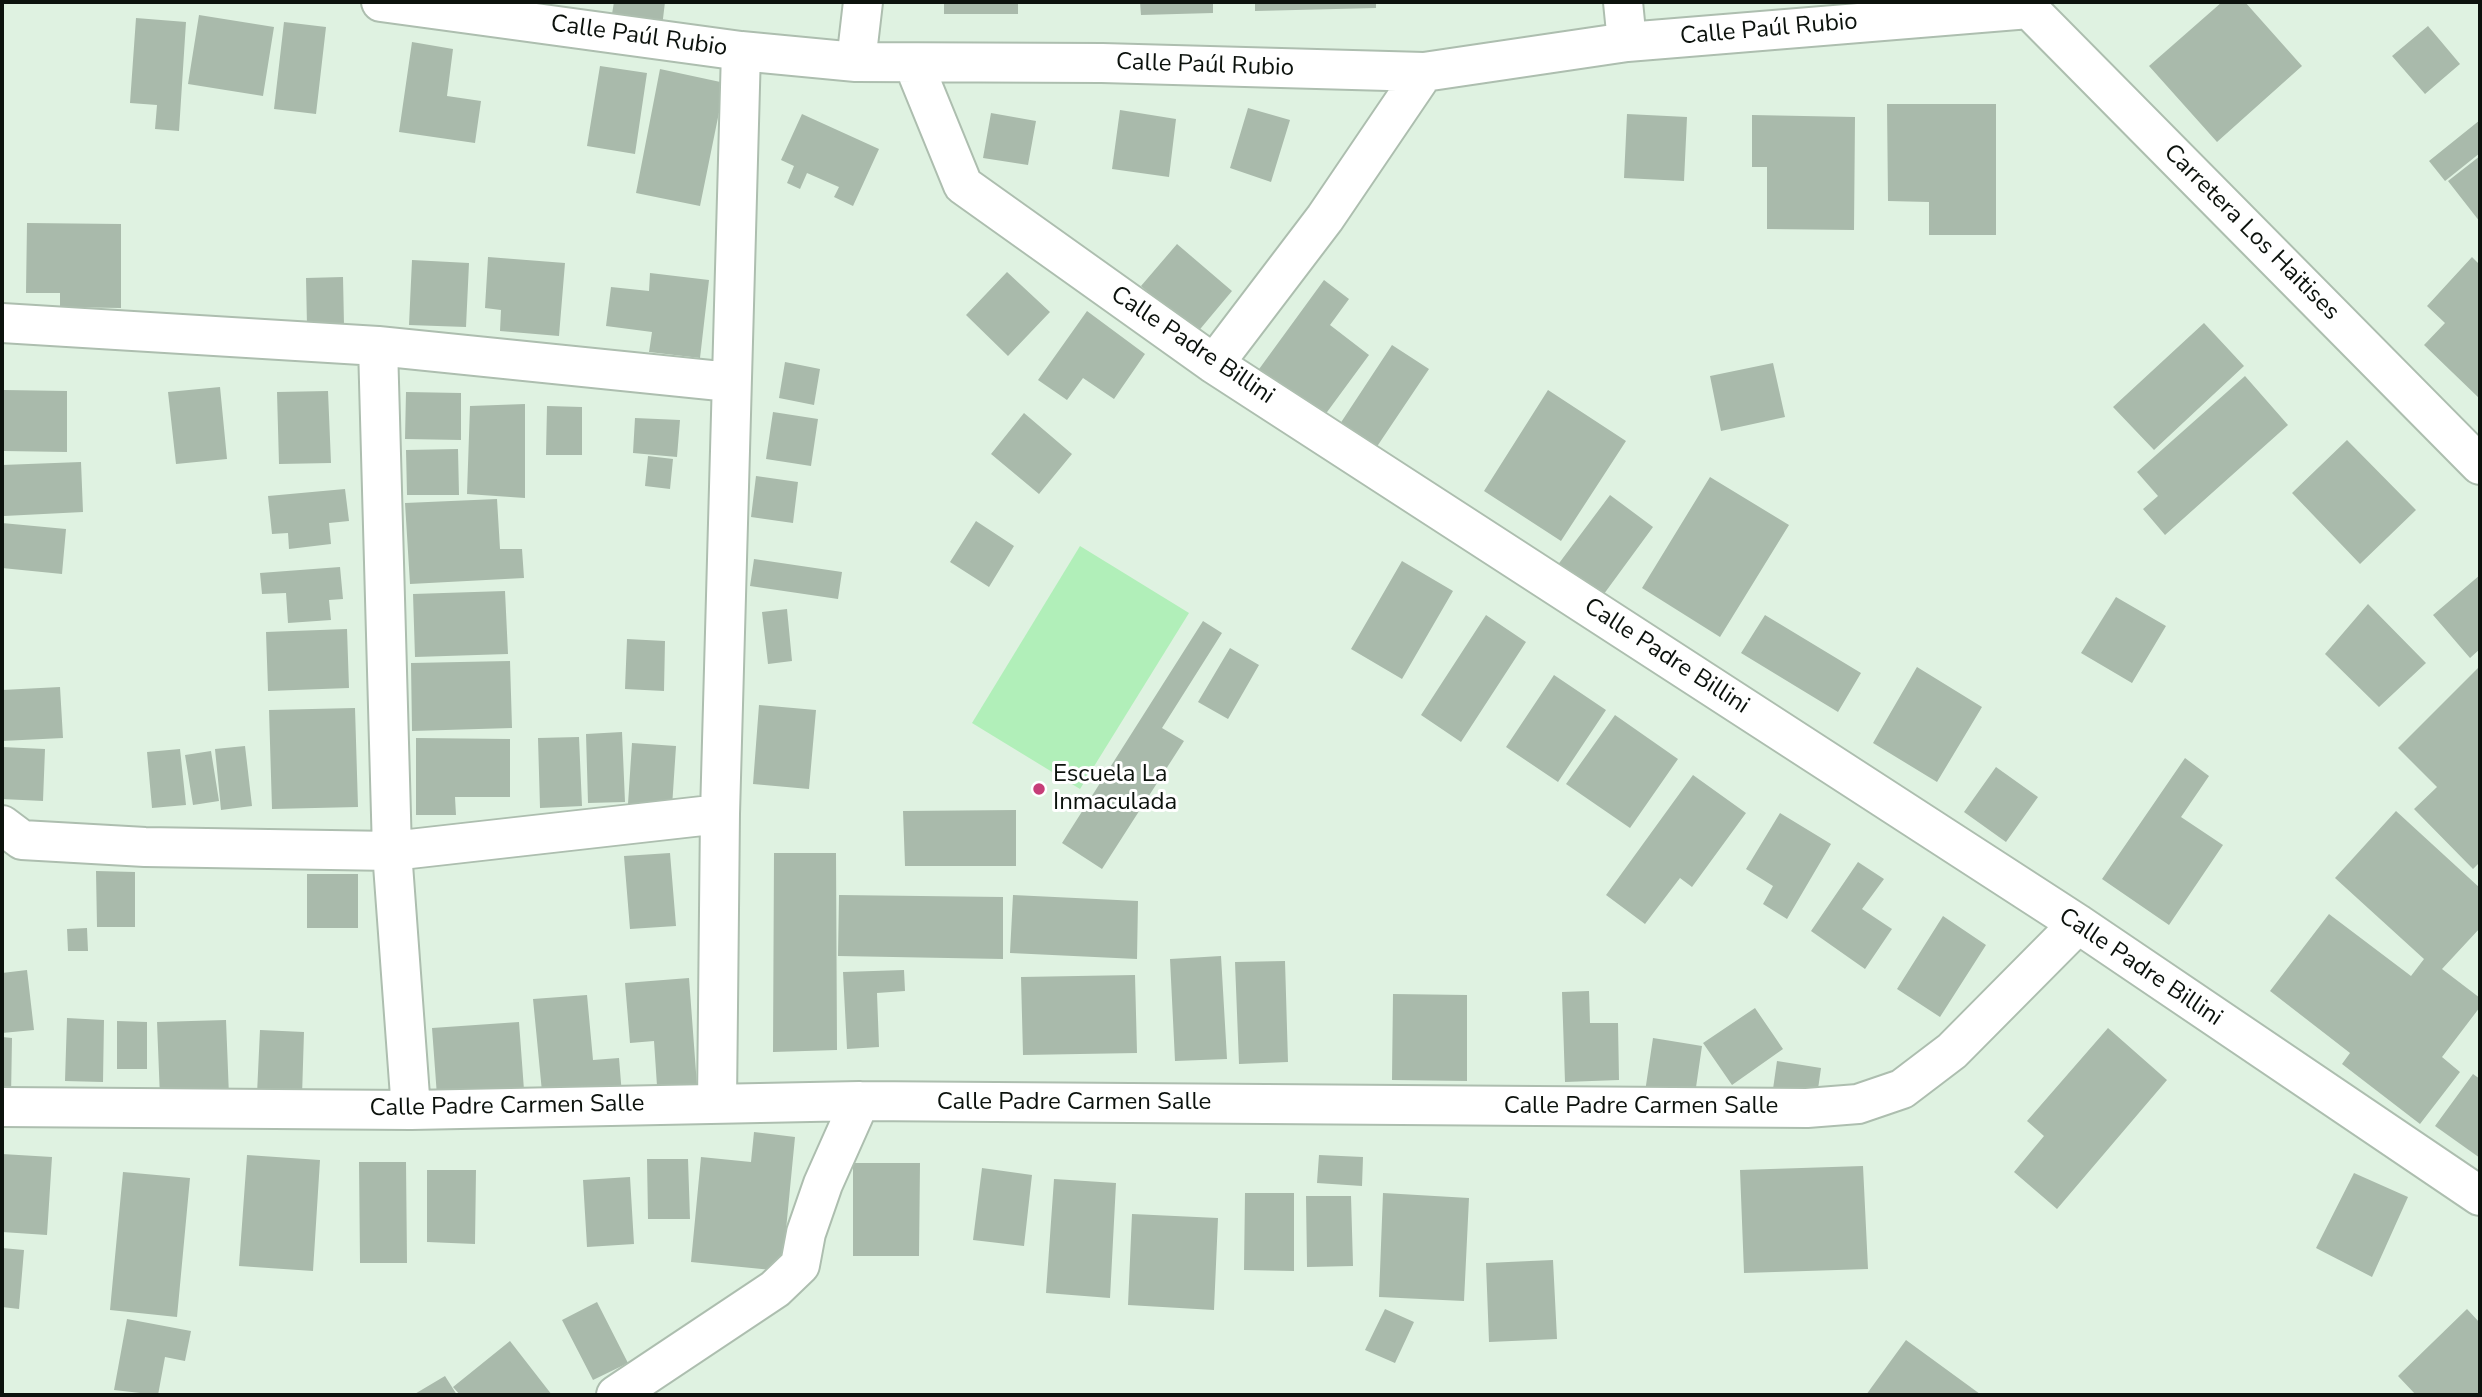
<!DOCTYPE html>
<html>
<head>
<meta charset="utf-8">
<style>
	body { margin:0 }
	#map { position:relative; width:2482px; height:1397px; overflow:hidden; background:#dff2e1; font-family:"Nunito Sans",sans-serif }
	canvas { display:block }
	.frame { position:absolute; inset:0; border:4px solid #0c120d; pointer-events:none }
</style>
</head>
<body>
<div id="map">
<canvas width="2482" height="1397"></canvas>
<div class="frame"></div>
</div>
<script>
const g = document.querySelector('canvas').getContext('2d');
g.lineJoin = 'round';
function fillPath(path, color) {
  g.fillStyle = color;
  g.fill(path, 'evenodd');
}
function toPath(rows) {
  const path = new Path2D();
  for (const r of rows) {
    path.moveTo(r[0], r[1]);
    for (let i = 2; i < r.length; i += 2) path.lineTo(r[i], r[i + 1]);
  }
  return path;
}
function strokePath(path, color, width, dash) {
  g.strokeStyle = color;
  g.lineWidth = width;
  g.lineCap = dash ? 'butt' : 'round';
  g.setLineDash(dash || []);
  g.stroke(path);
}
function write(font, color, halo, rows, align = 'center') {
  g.font = font + ' "Nunito Sans",sans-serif';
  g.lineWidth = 6;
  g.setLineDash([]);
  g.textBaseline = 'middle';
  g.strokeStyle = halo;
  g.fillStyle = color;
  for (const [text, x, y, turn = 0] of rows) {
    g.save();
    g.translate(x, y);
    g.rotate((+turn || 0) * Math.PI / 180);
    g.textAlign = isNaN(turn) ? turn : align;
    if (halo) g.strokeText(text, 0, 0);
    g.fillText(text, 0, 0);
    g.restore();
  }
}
fillPath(toPath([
	[1080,546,1189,613,1080,789,972,723]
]), '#b1efb9');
fillPath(toPath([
	[614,2,665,2,662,27,611,20],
	[944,2,1018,2,1018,14,944,14],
	[1140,2,1213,2,1213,13,1141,15],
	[1255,2,1376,2,1376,8,1255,11],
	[2222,2,2245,2,2302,66,2217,142,2149,66],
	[199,15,274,27,263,96,188,84],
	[136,18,186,22,179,131,155,129,157,105,130,103],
	[284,22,326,27,316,114,274,109],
	[2428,26,2460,64,2425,94,2392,56],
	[412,42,453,49,447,96,481,101,475,143,399,132],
	[600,66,647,73,635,154,587,146],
	[660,69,725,83,700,206,636,193],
	[1887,104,1996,104,1996,235,1929,235,1929,202,1888,201],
	[1248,108,1290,120,1271,182,1230,168],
	[1120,110,1176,119,1169,177,1112,169],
	[991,113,1036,121,1028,165,983,158],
	[802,114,879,149,853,206,834,197,839,187,807,173,800,189,787,183,794,166,781,160],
	[1627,114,1687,117,1684,181,1624,178],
	[1752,115,1855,117,1854,230,1767,229,1767,167,1752,167],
	[2480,120,2480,153,2445,181,2429,161],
	[2480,156,2480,222,2448,181],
	[27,223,121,224,121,308,60,307,60,293,26,293],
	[1177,244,1232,291,1196,334,1141,286],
	[488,257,565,263,559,336,500,331,501,310,485,308],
	[2472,257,2480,265,2480,399,2424,345,2445,323,2427,306],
	[412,260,469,263,466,327,409,325],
	[1007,272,1050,312,1008,356,966,315],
	[650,273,709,280,700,358,649,352,652,332,606,326,611,287,649,291],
	[343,277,344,325,307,326,306,278],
	[1324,280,1349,299,1330,325,1369,355,1319,423,1254,376],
	[1087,311,1145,354,1114,399,1083,378,1067,400,1038,380],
	[2204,323,2244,366,2154,450,2113,407],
	[1392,345,1429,369,1372,454,1336,430],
	[785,362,820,369,814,405,779,398],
	[1773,363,1785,417,1721,431,1710,376],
	[2245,376,2288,425,2165,535,2143,509,2158,496,2137,472],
	[220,387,227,459,176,464,168,392],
	[4,390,67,391,67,452,4,451],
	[1548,390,1626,441,1561,541,1484,491],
	[328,391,331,463,279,464,277,392],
	[406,392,461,393,461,440,405,439],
	[525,404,525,498,467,494,470,406],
	[547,406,582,407,582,455,546,455],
	[773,412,818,419,811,466,766,459],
	[1024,413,1072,454,1039,494,991,454],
	[635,418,680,420,677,457,633,453],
	[2347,440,2416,510,2360,564,2292,493],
	[458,449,459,495,407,495,406,450],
	[648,456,673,459,670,489,645,486],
	[81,462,83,512,4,516,2,465],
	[756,476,798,482,793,523,751,517],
	[1710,477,1789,525,1720,637,1642,588],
	[345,489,349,521,329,523,331,544,289,549,288,533,272,534,268,496],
	[1610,495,1653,527,1601,598,1557,566],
	[497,499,500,549,522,549,524,578,410,584,405,503],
	[976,521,1014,546,989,587,950,562],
	[2,523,66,529,62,574,2,568],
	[754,559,842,572,838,599,750,586],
	[1402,561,1453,591,1402,679,1351,649],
	[340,567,343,599,329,600,331,620,288,623,286,593,262,594,260,573],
	[2480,575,2480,649,2470,658,2433,615],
	[505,591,508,654,415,657,413,594],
	[2116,597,2166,626,2132,683,2081,653],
	[2368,604,2426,663,2379,707,2325,654],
	[787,609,792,661,768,664,762,612],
	[1486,615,1526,642,1461,742,1421,715],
	[1765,615,1861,673,1838,712,1741,653],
	[1203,621,1222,633,1162,728,1184,741,1102,869,1062,843],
	[347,629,349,688,268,691,266,632],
	[627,639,665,641,664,691,625,689],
	[1230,648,1259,665,1228,719,1198,702],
	[510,661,512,728,412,731,411,663],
	[2480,666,2480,862,2473,869,2414,809,2437,787,2398,748],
	[1917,667,1982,707,1937,782,1873,743],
	[1554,675,1606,710,1558,782,1506,747],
	[60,687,63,738,2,741,2,690],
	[759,705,816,710,809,789,753,784],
	[355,708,358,807,272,809,269,710],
	[1615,715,1678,759,1630,828,1566,784],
	[622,732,625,802,588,803,586,734],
	[579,737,582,806,540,808,538,738],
	[416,738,510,739,510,797,455,797,456,815,416,815],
	[632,743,676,746,672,807,628,804],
	[245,746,252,806,221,810,215,749],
	[2,747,45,749,43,801,2,799],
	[180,749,186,805,152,808,147,752],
	[211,751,219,801,193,805,185,755],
	[2185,758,2209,776,2181,817,2223,845,2169,925,2102,879],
	[1996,767,2038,797,2006,842,1964,812],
	[1693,775,1746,813,1692,887,1680,878,1645,924,1606,895],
	[1016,810,1016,866,905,866,903,811],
	[2396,811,2480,888,2480,928,2442,969,2480,998,2480,1007,2442,1057,2460,1072,2420,1124,2342,1064,2350,1053,2270,991,2329,914,2411,976,2424,959,2335,878],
	[1780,813,1831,844,1787,919,1763,904,1773,886,1746,869],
	[670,853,676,926,630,929,624,856],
	[774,853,836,853,837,1050,773,1052],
	[1858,862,1884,879,1862,909,1892,929,1865,969,1811,931],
	[96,871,135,872,135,927,97,927],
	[307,874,358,874,358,928,307,928],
	[839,895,1003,897,1003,959,838,956],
	[1013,895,1138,901,1137,959,1010,953],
	[1943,916,1986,945,1940,1017,1897,989],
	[87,928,88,951,68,951,67,929],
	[1221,956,1227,1059,1175,1061,1170,959],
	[1285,961,1288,1062,1239,1064,1235,962],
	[27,970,34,1030,2,1033,2,973],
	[904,970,905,991,877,993,879,1047,847,1049,843,972],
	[1135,975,1137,1053,1023,1055,1021,977],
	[689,978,698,1099,658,1101,654,1041,630,1043,625,983],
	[1589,991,1590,1023,1618,1023,1619,1080,1565,1082,1562,992],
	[1393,994,1467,995,1467,1081,1392,1080],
	[587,995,593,1060,619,1058,622,1095,543,1102,533,999],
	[1755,1008,1783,1049,1732,1085,1703,1043],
	[67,1018,104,1020,103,1082,65,1081],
	[226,1020,229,1096,160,1098,157,1022],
	[117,1021,147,1022,147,1069,117,1069],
	[519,1022,524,1090,437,1096,432,1028],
	[2108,1028,2167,1080,2057,1209,2014,1172,2044,1136,2027,1121],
	[260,1030,304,1032,302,1096,257,1094],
	[2,1037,12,1038,11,1097,2,1097],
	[1653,1038,1702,1046,1694,1101,1645,1092],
	[1777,1061,1821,1068,1817,1096,1773,1089],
	[2473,1074,2480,1079,2480,1158,2435,1126],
	[754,1132,795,1137,782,1271,691,1262,701,1157,751,1162],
	[2,1154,52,1157,47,1235,2,1232],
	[247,1155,320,1160,313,1271,239,1266],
	[1319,1155,1363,1157,1362,1186,1317,1183],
	[647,1159,688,1159,690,1219,648,1219],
	[359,1162,406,1162,407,1263,360,1263],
	[853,1163,920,1163,919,1256,853,1256],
	[1863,1166,1868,1269,1744,1273,1740,1170],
	[982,1168,1032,1175,1024,1246,973,1240],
	[427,1170,476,1170,475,1244,427,1242],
	[123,1172,190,1178,177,1317,110,1310],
	[2354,1173,2408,1197,2372,1277,2316,1248],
	[630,1177,634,1244,587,1247,583,1180],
	[1054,1179,1116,1183,1110,1298,1046,1293],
	[1245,1193,1294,1193,1294,1271,1244,1270],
	[1383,1193,1469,1198,1464,1301,1379,1297],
	[1306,1196,1351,1196,1353,1266,1307,1267],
	[1132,1214,1218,1218,1214,1310,1128,1305],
	[2,1248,24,1250,19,1309,2,1307],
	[1553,1260,1557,1339,1489,1342,1486,1263],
	[597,1302,628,1363,593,1380,562,1320],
	[1385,1309,1414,1322,1395,1363,1365,1350],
	[2467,1309,2480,1323,2480,1395,2416,1395,2398,1376],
	[127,1319,191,1331,185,1361,165,1357,158,1395,114,1390],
	[1906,1340,1980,1394,1979,1395,1866,1395],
	[510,1341,552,1395,460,1395,453,1387],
	[445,1376,457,1395,413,1395]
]), '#a9baab');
const minor = toPath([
	[381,2,741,51,856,62,1102,63,1424,72,1627,42,2029,9],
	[1623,2,1627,42],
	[2022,2,2480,465],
	[856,62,863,2],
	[914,65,963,185,1214,364,2078,924,2480,1196],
	[2,323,378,346,730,382],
	[378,346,392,851,411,1110],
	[1214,364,1325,218,1424,72],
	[2,825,22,840,145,847,392,851,720,814],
	[717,1103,720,814,741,51],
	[2,1107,411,1110,860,1101,1807,1108,1858,1104,1902,1089,1952,1051,2078,924],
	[616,1395,775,1289,800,1265,806,1233,823,1184,860,1101]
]);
strokePath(minor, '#adbeaf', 42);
strokePath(minor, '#fff', 38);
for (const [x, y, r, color] of [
	[1039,789,7,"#c63d78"]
]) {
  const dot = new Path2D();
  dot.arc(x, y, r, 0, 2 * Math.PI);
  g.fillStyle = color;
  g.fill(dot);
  strokePath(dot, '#fff', 2.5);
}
write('24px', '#0c120d', '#fff', [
	["Calle Paúl Rubio",1769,30,-5],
	["Calle Paúl Rubio",639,37,8],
	["Calle Paúl Rubio",1205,66,2],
	["Carretera Los Haitises",2251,233,45],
	["Calle Padre Billini",1192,346,34],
	["Calle Padre Billini",1666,657,33],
	["Calle Padre Billini",2140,968,34],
	["Calle Padre Carmen Salle",1074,1103],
	["Calle Padre Carmen Salle",507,1107,-1],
	["Calle Padre Carmen Salle",1641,1107]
]);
write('24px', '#0c120d', '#fff', [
	["Escuela La",1053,775],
	["Inmaculada",1053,803]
], 'left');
</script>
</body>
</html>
